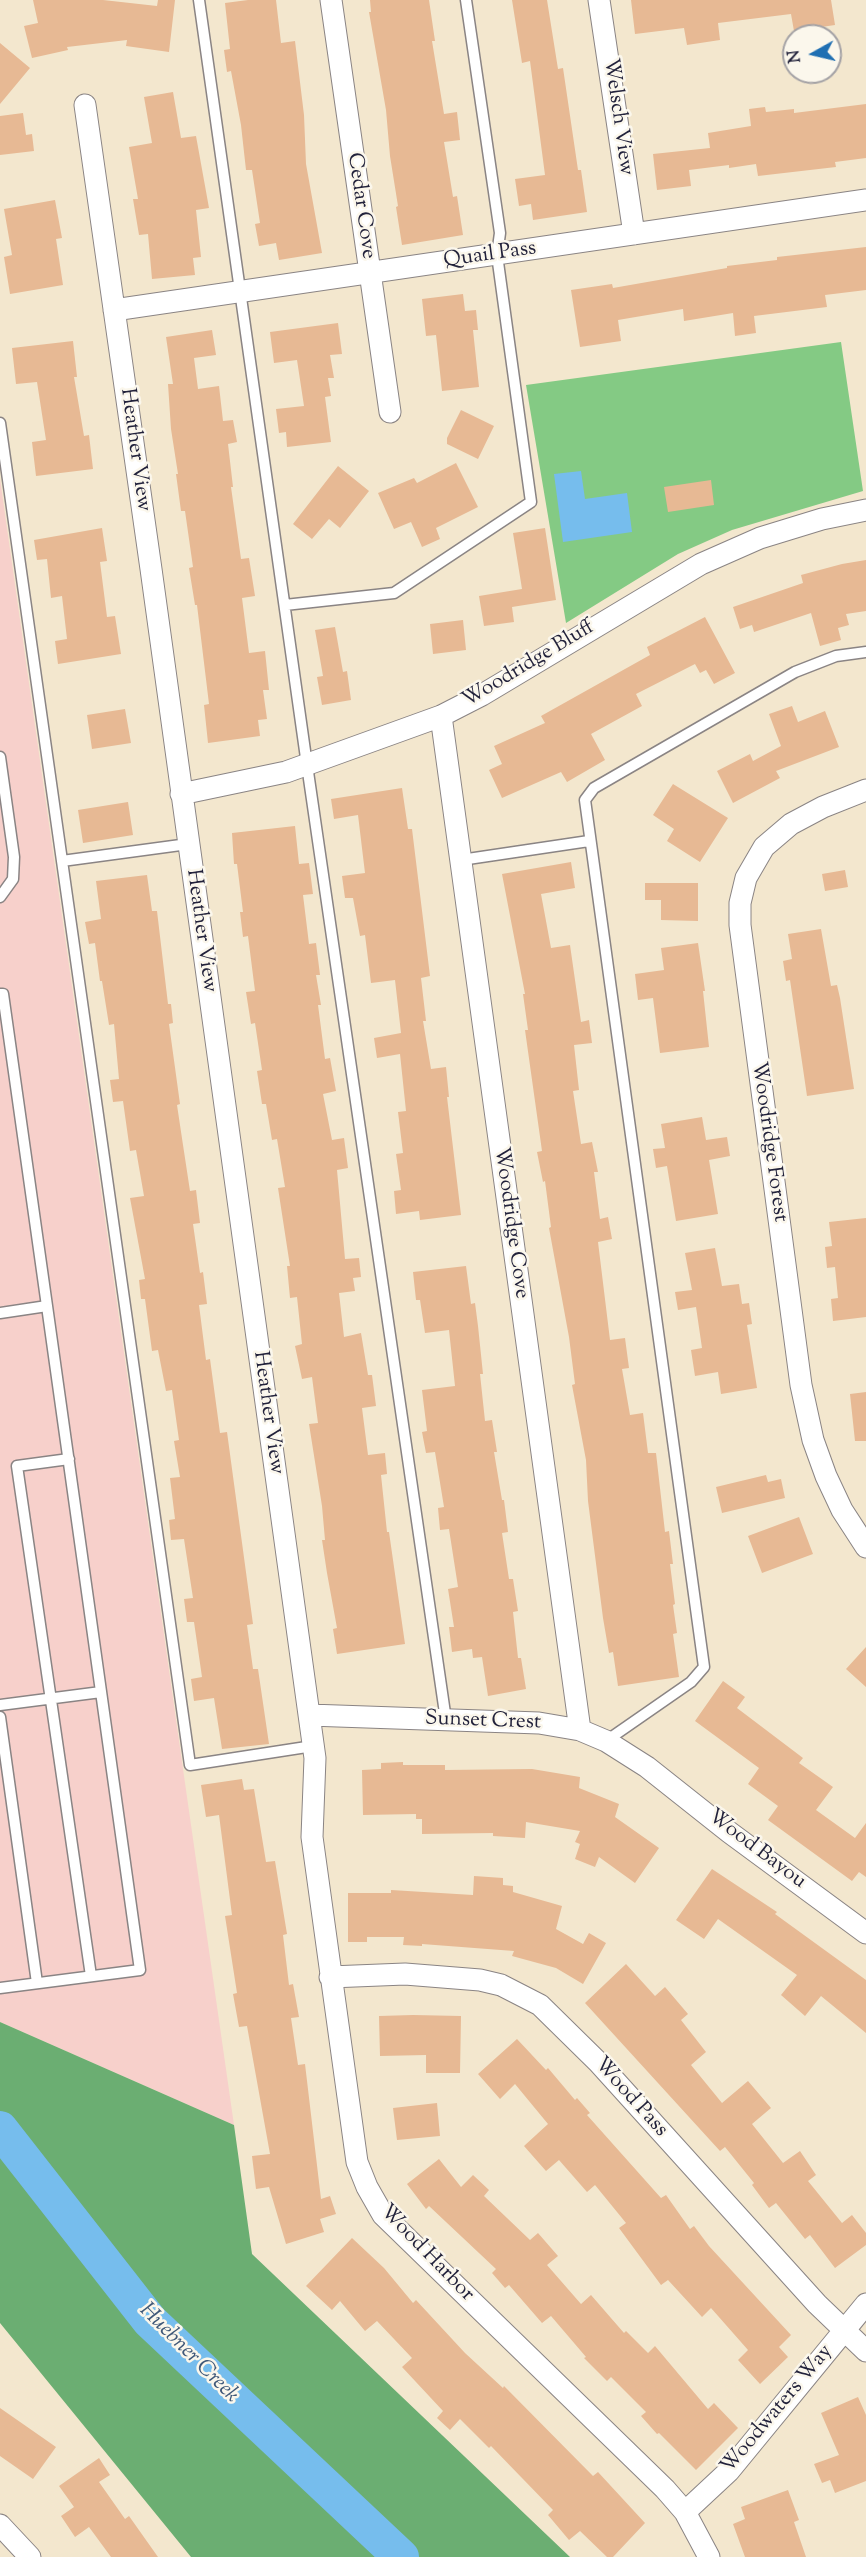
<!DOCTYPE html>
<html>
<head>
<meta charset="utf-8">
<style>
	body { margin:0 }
	#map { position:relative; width:866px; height:2557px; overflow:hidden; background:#f3e7ce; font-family:"Sorts Mill Goudy",serif }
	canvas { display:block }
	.north { position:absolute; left:782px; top:24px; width:60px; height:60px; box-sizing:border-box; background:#fbf7ec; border:2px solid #a4a2a5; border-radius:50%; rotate:262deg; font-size:16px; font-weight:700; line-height:24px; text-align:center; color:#22223b }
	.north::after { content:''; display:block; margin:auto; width:21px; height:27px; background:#1f6fb2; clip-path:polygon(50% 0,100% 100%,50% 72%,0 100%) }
</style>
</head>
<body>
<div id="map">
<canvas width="866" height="2557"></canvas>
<div class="north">N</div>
</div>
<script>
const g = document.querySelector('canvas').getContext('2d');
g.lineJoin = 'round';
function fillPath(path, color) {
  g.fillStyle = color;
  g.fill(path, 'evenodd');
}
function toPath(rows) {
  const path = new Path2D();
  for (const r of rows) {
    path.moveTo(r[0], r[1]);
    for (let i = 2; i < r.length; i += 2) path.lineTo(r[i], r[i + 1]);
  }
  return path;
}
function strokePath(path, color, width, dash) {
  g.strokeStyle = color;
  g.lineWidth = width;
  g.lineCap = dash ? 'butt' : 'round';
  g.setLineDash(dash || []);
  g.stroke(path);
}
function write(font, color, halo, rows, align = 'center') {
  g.font = font + ' "Sorts Mill Goudy",serif';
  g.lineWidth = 5;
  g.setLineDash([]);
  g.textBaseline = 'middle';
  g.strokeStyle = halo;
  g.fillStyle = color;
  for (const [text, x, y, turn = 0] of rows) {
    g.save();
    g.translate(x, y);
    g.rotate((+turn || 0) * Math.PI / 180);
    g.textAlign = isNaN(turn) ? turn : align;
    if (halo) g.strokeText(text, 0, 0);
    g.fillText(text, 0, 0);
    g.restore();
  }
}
fillPath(toPath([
	[0,479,184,1776,234,2125,0,2022]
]), '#f7d0cb');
fillPath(toPath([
	[841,342,863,491,732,530,678,554,566,623,526,385]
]), '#84ca84');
fillPath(toPath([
	[0,2022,234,2125,252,2254,570,2557,191,2557,0,2323]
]), '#6bae72');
fillPath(toPath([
	[581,471,585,499,627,493,632,532,563,542,554,474]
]), '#76bded');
strokePath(toPath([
	[0,2129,150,2321,401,2557]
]), '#76bded', 36);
fillPath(toPath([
	[33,0,103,0,157,6,158,0,175,0,169,52,126,46,127,40,67,47,68,50,32,58,24,26,38,23],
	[248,0,276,0,281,43,295,41,304,115,306,164,322,253,279,260,276,243,259,246,255,224,260,223,252,170,246,170,241,125,231,71,227,72,224,50,230,49,225,3],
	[370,0,429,0,435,41,432,41,444,114,457,112,460,140,444,142,453,197,457,196,463,235,402,245,396,207,398,206,390,156,386,110,369,12,371,12],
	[512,0,547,0,558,69,563,68,578,170,581,170,587,212,533,220,531,204,519,206,515,179,545,175,530,61,522,63],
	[631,0,831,0,835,25,794,31,791,14,718,23,720,40,687,45,684,28,635,34],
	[0,43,30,68,0,104],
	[173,92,181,138,196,136,209,208,196,210,201,257,193,258,195,275,152,279,148,234,139,235,133,199,138,199,129,147,152,143,144,97],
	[866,104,866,158,835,162,836,167,758,176,756,164,729,168,729,165,689,170,691,186,657,190,653,154,710,148,708,133,751,126,749,109,765,107,766,112,794,109,794,113],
	[23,113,26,135,32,134,34,151,0,155,0,116],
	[55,200,62,238,56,239,63,285,10,294,4,257,12,255,4,209],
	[866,247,866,290,825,295,827,307,754,316,756,333,735,336,733,313,684,321,683,309,618,320,621,341,580,347,571,290,612,284,613,288,727,268,727,266,777,260,777,257],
	[463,294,465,311,476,310,478,330,473,330,479,387,442,391,436,335,426,336,422,299],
	[338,323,342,354,330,355,334,378,328,378,331,396,325,397,331,442,287,447,286,432,279,433,276,409,304,406,297,360,274,363,270,332],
	[212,330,216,355,194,358,198,389,219,386,223,421,233,420,237,442,228,444,233,487,231,487,241,559,249,558,255,596,242,598,249,653,265,651,269,690,263,690,267,719,258,720,260,736,208,743,204,705,209,704,197,605,195,605,189,568,193,567,185,511,181,511,176,474,178,474,171,429,168,384,173,384,166,337],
	[73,341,77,377,74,377,84,436,89,435,93,469,36,476,32,442,46,440,37,382,16,384,12,348],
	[461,410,494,426,478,459,447,444,447,438],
	[456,463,478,507,436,528,440,539,422,547,411,522,394,529,378,493,414,478,417,483],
	[338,466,369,491,340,528,329,519,312,539,293,524],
	[711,480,714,505,668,512,664,487],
	[102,528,107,561,100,562,107,617,115,616,121,654,58,664,55,641,67,639,62,596,51,598,47,559,37,560,34,540],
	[545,528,556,600,512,607,514,622,484,626,479,596,522,589,513,533],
	[866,560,866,611,846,614,849,625,838,628,841,640,820,646,811,613,754,632,752,625,740,629,733,607,803,583,801,575,842,564],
	[705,617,735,673,714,684,706,670,700,673,695,664,636,694,642,706,591,734,605,760,567,782,561,772,502,798,489,770,502,764,494,746,545,723,541,716,650,655,647,647],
	[463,620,466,650,433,654,430,624],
	[335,627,343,672,347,671,351,700,322,705,317,677,323,676,315,630],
	[792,706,798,722,825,711,839,747,776,771,780,778,733,803,717,771,750,754,753,761,781,746,769,714],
	[125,709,131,743,92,749,87,715],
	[673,784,728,818,700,862,667,841,674,829,653,815],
	[402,788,408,829,412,829,430,976,421,978,426,1021,423,1021,431,1069,446,1067,449,1097,447,1097,461,1215,420,1220,419,1211,396,1214,394,1191,401,1190,396,1154,403,1153,398,1112,406,1111,400,1054,377,1058,374,1038,401,1033,395,980,371,983,365,935,360,936,353,898,345,898,342,876,365,873,358,815,334,819,331,799],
	[128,802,133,835,83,843,78,810],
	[295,826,299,864,309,863,313,894,303,895,309,944,316,943,320,975,316,975,321,1005,318,1005,325,1059,330,1058,336,1091,323,1094,332,1140,344,1138,348,1168,337,1170,345,1259,359,1258,361,1277,353,1278,355,1291,339,1293,344,1337,361,1333,368,1375,372,1375,376,1406,362,1408,368,1455,385,1453,387,1474,381,1475,387,1532,389,1532,405,1644,337,1654,333,1629,337,1628,327,1573,322,1540,325,1540,322,1506,309,1424,318,1423,312,1377,302,1379,295,1346,302,1344,297,1297,290,1298,287,1266,290,1266,278,1188,285,1187,277,1139,272,1140,266,1104,262,1104,257,1071,262,1070,255,1023,251,1024,246,992,255,991,248,936,243,937,240,912,243,912,237,864,234,864,232,833],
	[571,862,575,888,541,894,551,948,570,945,581,1022,589,1020,592,1043,574,1045,579,1090,573,1091,581,1144,592,1142,598,1172,594,1172,600,1219,608,1217,612,1239,598,1242,610,1340,625,1338,629,1368,622,1369,630,1415,643,1413,648,1453,656,1453,665,1532,669,1531,673,1564,670,1564,675,1604,673,1605,677,1633,673,1634,679,1677,618,1686,613,1652,609,1653,603,1618,588,1501,586,1460,572,1385,575,1384,569,1337,549,1228,551,1227,545,1181,543,1182,537,1152,542,1151,525,1030,528,1030,523,994,525,994,502,874],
	[845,870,848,887,825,891,822,874],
	[147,875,152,911,157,911,168,1004,171,1004,173,1023,169,1024,180,1104,177,1105,183,1145,190,1191,196,1190,200,1223,193,1224,200,1273,203,1272,207,1304,199,1305,206,1360,210,1359,220,1433,227,1432,253,1624,247,1625,253,1669,258,1669,269,1744,222,1749,214,1698,194,1701,191,1679,202,1677,194,1622,187,1622,184,1599,193,1598,184,1539,171,1540,169,1520,175,1519,170,1478,180,1477,174,1441,179,1440,172,1390,166,1391,158,1350,152,1351,145,1299,141,1299,139,1280,145,1279,130,1198,144,1196,136,1150,130,1151,123,1101,113,1102,110,1080,119,1079,114,1024,109,1025,102,981,100,981,95,943,89,944,85,922,101,919,96,881],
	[645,883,698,883,698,921,661,920,661,900,645,900],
	[821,929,831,986,837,985,840,998,854,1089,807,1096,790,980,786,981,783,961,792,959,788,934],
	[698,943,705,991,703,991,709,1047,660,1053,653,998,638,1000,635,974,664,970,661,948],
	[702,1117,706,1140,727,1137,730,1156,709,1160,718,1214,676,1221,667,1166,656,1168,653,1149,665,1148,661,1124],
	[866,1218,866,1317,833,1321,831,1299,838,1298,835,1267,827,1268,825,1247,832,1246,829,1222],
	[715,1248,722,1286,739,1284,742,1304,749,1303,752,1324,747,1325,757,1388,721,1394,718,1372,695,1376,691,1350,702,1348,696,1307,678,1310,675,1292,692,1290,685,1253],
	[466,1266,471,1304,475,1303,478,1326,483,1374,480,1374,485,1421,492,1420,497,1452,494,1452,502,1500,504,1500,508,1532,502,1533,509,1579,513,1579,518,1611,513,1612,518,1658,521,1658,526,1689,488,1696,482,1657,473,1658,472,1649,452,1652,449,1627,454,1627,448,1589,458,1587,449,1529,440,1530,438,1508,444,1507,435,1452,426,1453,422,1432,427,1431,422,1390,455,1386,449,1330,425,1333,420,1300,416,1300,413,1272],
	[866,1392,866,1441,855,1441,850,1394],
	[766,1475,768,1482,781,1479,785,1498,722,1513,716,1487],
	[799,1517,813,1554,762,1573,748,1536],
	[866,1647,866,1687,846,1669],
	[723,1681,745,1697,737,1708,803,1758,799,1763,833,1787,816,1810,855,1838,866,1823,866,1877,859,1872,852,1881,768,1820,778,1806,748,1784,759,1768,695,1721],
	[403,1762,403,1765,445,1765,445,1770,532,1769,580,1777,579,1788,619,1804,615,1817,659,1848,635,1883,599,1857,595,1867,575,1859,580,1844,575,1842,580,1831,526,1822,525,1838,493,1836,493,1833,422,1834,422,1819,416,1819,416,1814,363,1815,362,1770,381,1769,381,1763],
	[242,1779,244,1790,254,1789,266,1862,275,1861,287,1934,283,1935,289,1985,293,1984,299,2017,291,2018,298,2065,305,2064,321,2199,330,2196,336,2214,320,2219,324,2232,286,2244,269,2187,256,2189,252,2156,270,2154,247,2026,239,2027,233,1994,237,1993,225,1916,232,1915,219,1815,206,1817,201,1785],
	[712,1869,777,1912,775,1914,866,1980,866,2033,821,1996,805,2016,781,1995,797,1975,718,1919,704,1939,676,1920],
	[474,1876,503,1878,503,1885,513,1886,513,1892,562,1906,556,1929,583,1944,589,1933,606,1943,583,1984,556,1968,512,1956,514,1951,422,1944,422,1946,403,1945,404,1937,367,1937,367,1942,348,1942,348,1893,391,1893,391,1890,473,1895],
	[626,1964,655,1996,665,1987,688,2014,681,2020,706,2052,691,2065,722,2103,748,2081,771,2108,752,2124,783,2163,800,2151,816,2175,808,2181,842,2223,852,2215,866,2233,866,2245,835,2268,810,2235,805,2239,776,2203,769,2208,752,2185,754,2183,725,2147,720,2151,585,2003],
	[413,2015,461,2016,460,2073,426,2073,426,2055,380,2056,379,2016],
	[517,2039,546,2070,548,2068,575,2100,577,2098,590,2113,587,2115,661,2198,666,2195,690,2229,694,2226,709,2246,791,2335,779,2347,788,2357,760,2384,738,2360,748,2350,711,2308,702,2317,668,2280,661,2285,619,2228,626,2223,595,2185,587,2192,559,2160,546,2171,524,2146,548,2124,515,2084,500,2099,478,2074],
	[437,2103,440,2136,397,2140,393,2108],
	[439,2159,461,2187,473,2175,489,2190,484,2196,530,2240,538,2233,558,2256,547,2265,581,2304,591,2295,624,2333,626,2331,648,2353,655,2346,708,2409,714,2403,738,2428,696,2470,659,2433,657,2434,641,2416,646,2412,611,2377,607,2381,584,2358,586,2357,551,2316,542,2323,509,2285,505,2288,492,2273,496,2269,429,2206,426,2209,407,2184],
	[352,2238,384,2268,413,2303,416,2300,465,2353,503,2388,504,2386,593,2476,598,2472,645,2523,613,2557,607,2557,580,2531,569,2540,548,2515,553,2510,491,2446,489,2448,460,2419,450,2430,437,2418,443,2411,402,2367,412,2358,377,2321,365,2331,340,2301,332,2310,306,2286],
	[858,2397,866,2415,866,2481,835,2493,830,2480,822,2483,814,2464,839,2455,821,2413],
	[0,2408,56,2447,33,2479,0,2456],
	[99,2458,110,2475,99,2482,125,2519,129,2516,158,2557,111,2557,89,2527,75,2537,61,2516,74,2507,59,2486],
	[788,2490,799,2520,794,2522,806,2557,745,2557,733,2524,745,2519,741,2507]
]), '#e7b994');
const service = toPath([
	[199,0,307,765,446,1720],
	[0,423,190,1765,313,1746],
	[285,605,394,593,531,502,497,255,500,233,466,0],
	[0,757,14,857,13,879,0,897],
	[461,860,589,841],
	[62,861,188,844],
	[0,994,3,994,47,1306,0,1313],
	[69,1459,17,1466,91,1976],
	[0,1705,101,1692],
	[0,1717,37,1983],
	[606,1741,691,1682,704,1667,585,800,594,788,795,672,836,656,866,652],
	[0,1988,140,1970,47,1306]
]);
const minor = toPath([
	[331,0,390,412],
	[599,0,634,234],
	[85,105,151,569,315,1758,312,1837,357,2162,367,2187,383,2215,665,2489,685,2512,709,2557],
	[114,310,866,200],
	[441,716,580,1730],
	[866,790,823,807,791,824,764,847,746,878,740,903,740,925,801,1385,813,1440,826,1476,842,1510,866,1547],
	[181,794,286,772,441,716,482,695,701,564,760,538,822,519,866,510],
	[309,1715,539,1723,580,1730,606,1741,647,1767,729,1832,866,1933],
	[330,1977,405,1974,480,1980,501,1985,540,2005,598,2062,817,2304,866,2351],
	[685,2512,729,2471,866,2304],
	[0,2525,30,2557]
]);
strokePath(service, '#8a8484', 13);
strokePath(minor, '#8a8484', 23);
strokePath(service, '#fff', 10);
strokePath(minor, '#fff', 21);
write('21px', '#22223b', '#fbf7ec', [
	["Welsch View",617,117,82],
	["Cedar Cove",360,206,82],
	["Quail Pass",490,256,-8],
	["Heather View",134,450,82],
	["Woodridge Bluff",529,665,-31],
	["Heather View",200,931,82],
	["Woodridge Forest",768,1142,82],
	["Woodridge Cove",510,1223,82],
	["Heather View",267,1413,82],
	["Sunset Crest",483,1722,2],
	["Wood Bayou",756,1850,37],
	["Wood Pass",630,2098,48],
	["Wood Harbor",426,2254,46],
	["Woodwaters Way",778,2410,-50]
]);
write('italic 22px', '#3f5879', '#fbf7ec', [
	["Huebner Creek",188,2354,45]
]);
</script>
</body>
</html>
